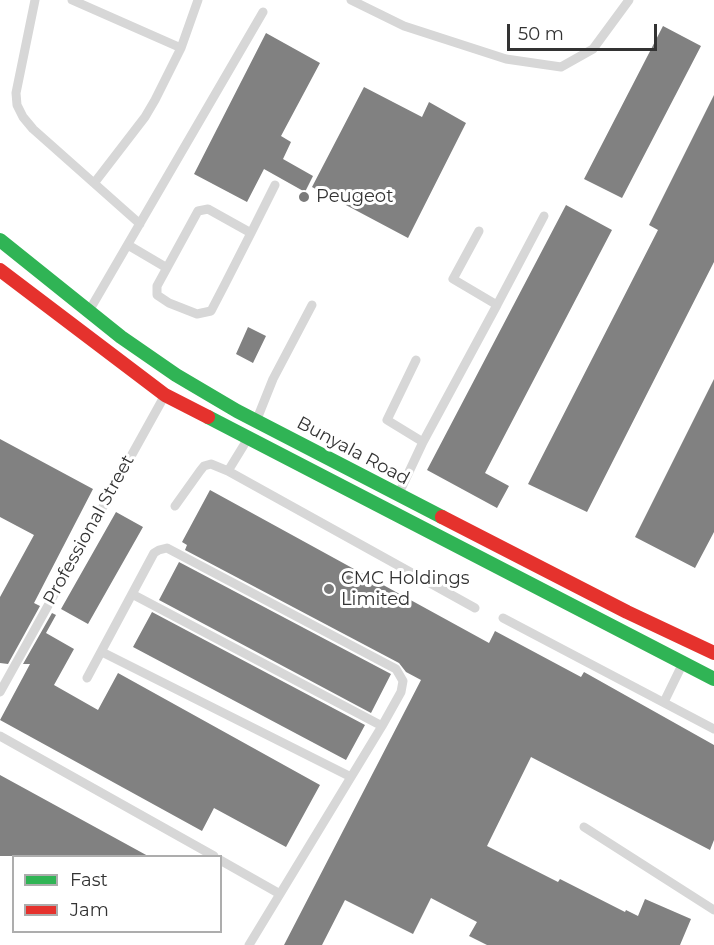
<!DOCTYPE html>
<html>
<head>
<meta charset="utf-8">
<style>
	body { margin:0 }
	#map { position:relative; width:714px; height:945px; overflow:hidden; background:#fff; font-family:Montserrat,sans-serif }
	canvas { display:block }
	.legend { position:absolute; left:12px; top:855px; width:210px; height:78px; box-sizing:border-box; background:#fff; border:2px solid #adadad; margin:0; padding:8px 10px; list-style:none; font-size:18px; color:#333 }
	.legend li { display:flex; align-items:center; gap:12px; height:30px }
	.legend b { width:30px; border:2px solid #adadad }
	.scale { position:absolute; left:507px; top:24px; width:150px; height:27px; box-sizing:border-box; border:3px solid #333; border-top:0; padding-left:8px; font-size:18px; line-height:21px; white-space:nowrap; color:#333; -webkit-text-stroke:4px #fff; paint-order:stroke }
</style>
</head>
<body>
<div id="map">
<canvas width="714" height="945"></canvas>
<ul class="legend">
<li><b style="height:8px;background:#30b455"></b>Fast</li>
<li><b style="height:8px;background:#e5322d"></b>Jam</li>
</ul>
<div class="scale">50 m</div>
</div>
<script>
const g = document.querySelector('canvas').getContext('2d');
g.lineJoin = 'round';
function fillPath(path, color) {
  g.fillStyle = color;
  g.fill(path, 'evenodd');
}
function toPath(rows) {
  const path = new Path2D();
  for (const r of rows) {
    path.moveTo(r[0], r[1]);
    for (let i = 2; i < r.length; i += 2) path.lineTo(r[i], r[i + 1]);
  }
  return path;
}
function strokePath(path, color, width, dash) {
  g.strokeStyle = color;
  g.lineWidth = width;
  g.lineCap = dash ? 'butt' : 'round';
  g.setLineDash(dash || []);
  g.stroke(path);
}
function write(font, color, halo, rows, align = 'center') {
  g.font = font + ' Montserrat,sans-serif';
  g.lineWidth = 6;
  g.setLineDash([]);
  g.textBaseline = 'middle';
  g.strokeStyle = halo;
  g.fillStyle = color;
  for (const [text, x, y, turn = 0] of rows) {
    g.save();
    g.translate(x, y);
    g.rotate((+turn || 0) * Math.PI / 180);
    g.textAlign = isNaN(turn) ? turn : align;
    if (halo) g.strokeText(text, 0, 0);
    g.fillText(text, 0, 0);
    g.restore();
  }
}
fillPath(toPath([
	[663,26,701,46,622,198,584,179],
	[266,33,320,63,281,136,291,142,283,159,313,176,305,192,264,169,247,202,194,174],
	[364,87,422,117,429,102,466,123,408,238,312,187],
	[714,95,714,262,587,512,528,484,658,230,649,225],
	[566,205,612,230,485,473,509,486,497,508,427,470],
	[248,327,266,336,253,363,236,354],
	[714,379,714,532,695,568,635,537],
	[0,439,93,489,34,603,40,606,8,664,0,663,0,597,34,535,0,517],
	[210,490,489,643,495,631,581,677,584,672,714,745,714,840,710,850,531,757,487,846,558,882,560,879,625,912,626,910,638,916,645,899,691,919,680,945,487,945,469,936,477,922,431,898,413,934,345,900,322,945,284,945,421,680,406,672,399,663,185,550,187,545,182,542],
	[116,512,143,527,88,624,61,609],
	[179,562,391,674,371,713,159,600],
	[152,612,365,725,346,760,133,647],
	[52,613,56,615,46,633,74,649,54,685,98,710,118,673,320,785,286,847,214,808,202,831,0,720,30,664,23,664],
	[0,775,148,856,0,856]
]), '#818181');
strokePath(toPath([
	[35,0,16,93,17,105,23,117,33,129,140,224],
	[72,0,181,48],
	[351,0,404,26,506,59,561,67,593,49,629,0],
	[95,182,145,117,155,100,181,48,198,0],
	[251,233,208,209,198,211,157,286,157,295,169,303,197,314,211,311,224,286,251,233,275,185],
	[128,245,167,268],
	[497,305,544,216],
	[89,311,263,12],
	[416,360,387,420,423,442],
	[257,419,273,379,312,305],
	[228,471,247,440],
	[400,491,423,442,497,305,453,279,479,231],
	[175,506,200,471,204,466,211,464,228,471,475,608],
	[132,594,382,726],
	[503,618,714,729],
	[102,652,351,777],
	[87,678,154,553,159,550,167,548,396,669,403,681,401,692,382,726,249,945],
	[0,692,165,395],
	[664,702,682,665],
	[0,736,214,856],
	[584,827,714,910],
	[220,860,280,894]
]), '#d7d7d7', 9);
strokePath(toPath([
	[0,240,121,337,176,375,237,411,442,517],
	[208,417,714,679]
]), '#30b455', 14);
strokePath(toPath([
	[0,270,165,395,208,417],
	[442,517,627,612,714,653]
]), '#e5322d', 14);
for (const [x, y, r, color] of [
	[304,197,6,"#7a7a7a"],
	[329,589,6,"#7a7a7a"]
]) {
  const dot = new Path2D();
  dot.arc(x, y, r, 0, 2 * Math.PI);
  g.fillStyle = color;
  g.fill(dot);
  strokePath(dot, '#fff', 2);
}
write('18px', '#333', '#fff', [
	["Peugeot",316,197],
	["CMC Holdings",341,579],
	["Limited",341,600]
], 'left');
write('18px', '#333', '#fff', [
	["Bunyala Road",353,451,28],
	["Professional Street",89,530,-61]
]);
</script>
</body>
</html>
